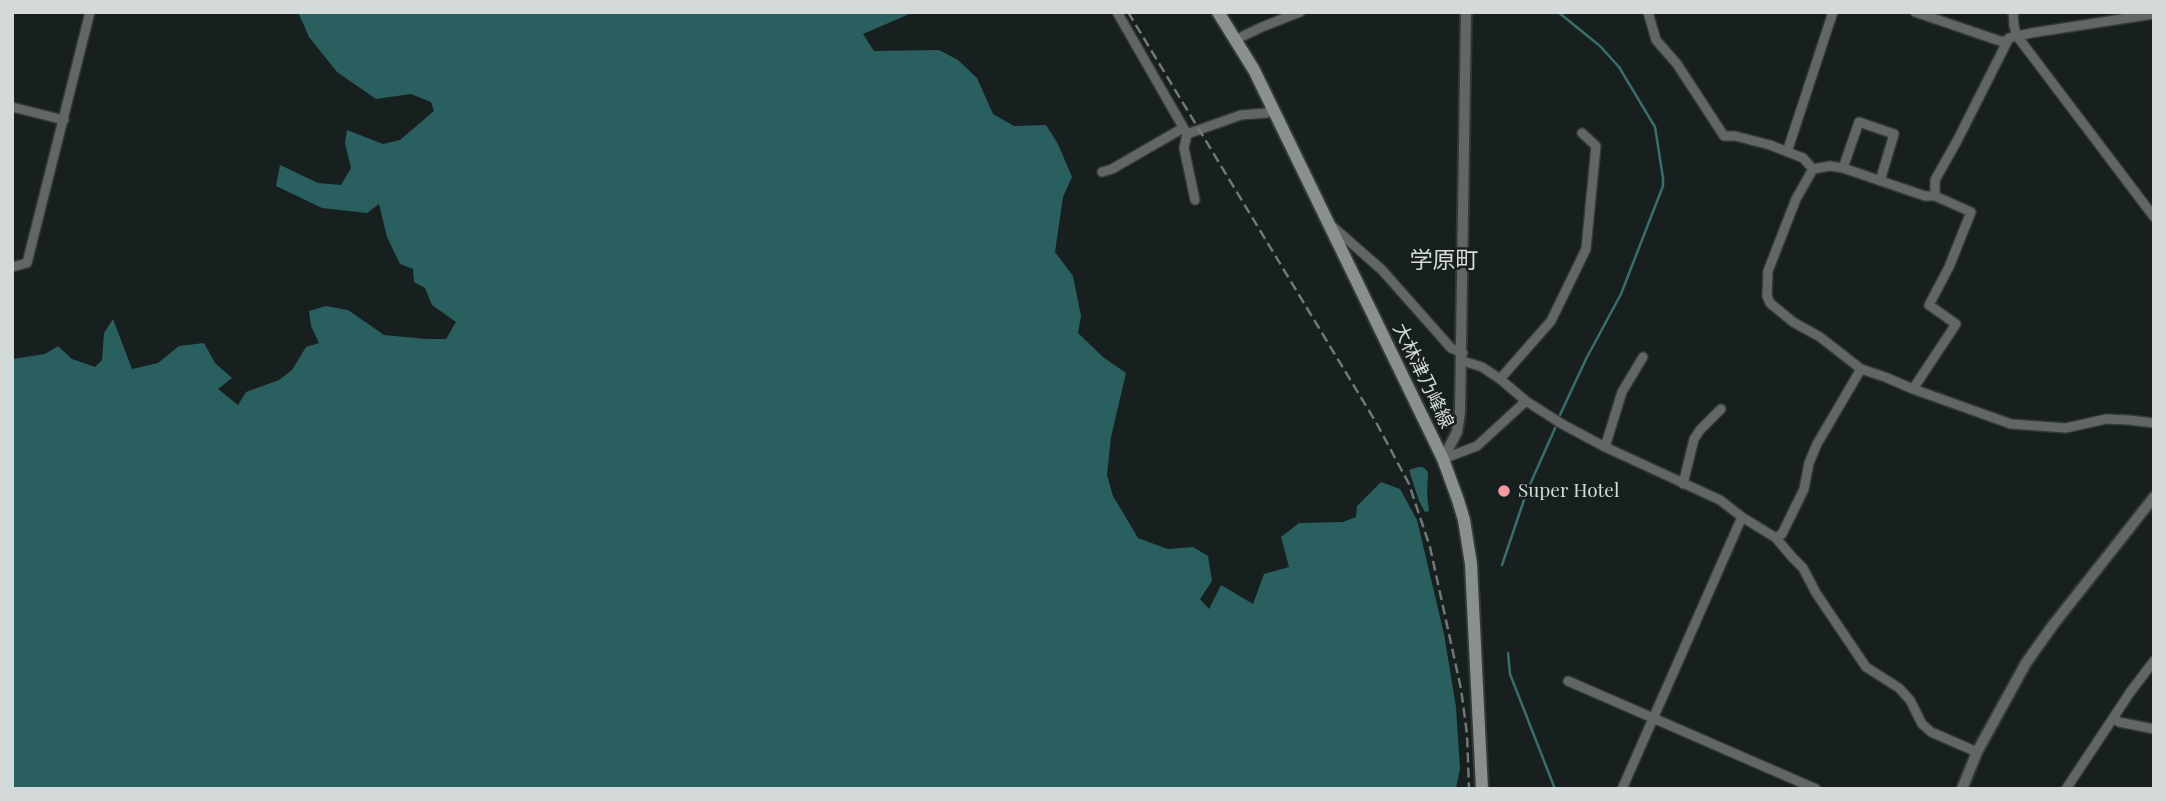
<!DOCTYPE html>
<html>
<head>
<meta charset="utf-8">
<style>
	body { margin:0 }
	#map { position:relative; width:2166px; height:801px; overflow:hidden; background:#181f1f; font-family:"Playfair Display",serif }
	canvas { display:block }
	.frame { position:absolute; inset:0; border:14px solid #d4d9d9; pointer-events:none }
</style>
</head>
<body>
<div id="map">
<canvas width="2166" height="801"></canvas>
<div class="frame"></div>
</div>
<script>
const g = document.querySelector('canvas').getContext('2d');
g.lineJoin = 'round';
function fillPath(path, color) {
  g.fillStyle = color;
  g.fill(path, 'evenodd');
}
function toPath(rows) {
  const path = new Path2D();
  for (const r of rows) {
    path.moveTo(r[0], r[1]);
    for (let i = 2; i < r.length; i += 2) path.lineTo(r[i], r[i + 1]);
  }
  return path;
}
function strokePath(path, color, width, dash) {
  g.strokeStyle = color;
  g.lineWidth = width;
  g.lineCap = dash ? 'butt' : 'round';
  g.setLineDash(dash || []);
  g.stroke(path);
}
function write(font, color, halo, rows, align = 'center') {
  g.font = font + ' "Playfair Display","Noto Sans JP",serif';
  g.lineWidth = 5;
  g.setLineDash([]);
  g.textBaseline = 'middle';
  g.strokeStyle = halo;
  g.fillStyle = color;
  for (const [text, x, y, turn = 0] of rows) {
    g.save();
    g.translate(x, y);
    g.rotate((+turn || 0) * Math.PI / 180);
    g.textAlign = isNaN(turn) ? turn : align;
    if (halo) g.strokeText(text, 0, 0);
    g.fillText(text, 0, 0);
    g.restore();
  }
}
fillPath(toPath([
	[298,12,914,12,863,34,874,51,939,50,958,60,977,78,993,114,1014,126,1046,125,1058,144,1072,177,1063,197,1055,252,1073,276,1081,316,1078,333,1103,357,1126,373,1111,437,1107,475,1113,496,1138,538,1168,549,1193,547,1208,556,1212,581,1200,599,1209,609,1221,585,1253,604,1264,574,1289,567,1281,537,1299,523,1343,522,1356,517,1357,506,1381,482,1400,489,1417,520,1444,634,1456,707,1460,769,1456,788,12,789,12,359,45,354,58,346,72,359,95,367,102,360,104,333,113,319,132,369,158,363,179,346,204,343,215,363,232,378,218,389,238,405,246,392,279,380,292,370,306,347,319,343,311,326,309,311,326,306,348,310,384,335,426,339,446,339,456,322,432,305,425,288,414,282,413,269,400,264,387,237,379,204,367,213,322,208,276,186,280,165,318,183,341,185,351,168,345,143,347,130,383,144,400,140,434,111,431,102,411,94,376,99,337,72,309,37],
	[1418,467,1423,467,1428,472,1427,494,1429,511,1425,512,1419,501,1409,470]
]), '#2a5f5f');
strokePath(toPath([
	[1558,12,1600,46,1619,67,1655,127,1663,178,1663,186,1621,294,1586,359,1559,417],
	[1502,565,1527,491,1557,424],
	[1508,653,1510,674,1555,789]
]), '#396e6d', 2.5);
const minor = toPath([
	[1117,12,1187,134,1241,115,1266,113,1273,110],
	[1648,12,1656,40,1677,64,1724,136,1735,136,1770,145,1803,158,1813,169],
	[1915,12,2000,41,2007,41],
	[2013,12,2014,26,2017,36,2154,217],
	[1235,40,1262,27,1300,12],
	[12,107,64,120],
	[1187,134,1184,148,1195,200],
	[1787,152,1833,12],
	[1843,168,1859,122,1894,134,1880,181],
	[1102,172,1112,169,1183,128],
	[1935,196,1935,180,1957,141,2009,38,2031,33,2154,14],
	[1332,226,1382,270,1451,348,1463,353],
	[12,267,27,263,90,12],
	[1463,361,1482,367,1500,379,1526,401,1562,424,1605,447,1720,500,1742,517,1776,538,1792,557,1803,568,1816,593,1866,667,1899,688,1910,700,1922,724,1931,732,1977,752],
	[1500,379,1551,321,1586,249,1596,146,1582,133],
	[1913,389,1956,324,1929,305,1949,267,1971,212,1935,196,1925,196,1843,168,1830,166,1813,169,1796,199,1768,271,1767,296,1770,303,1793,322,1820,337,1861,369,1885,377,1913,389,2011,424,2066,428,2106,419,2129,420,2154,423],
	[1605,447,1622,392,1643,357],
	[1443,459,1477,446,1526,401],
	[1683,484,1694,439,1700,430,1721,409],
	[1776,538,1782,534,1804,489,1809,463,1817,444,1861,369],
	[1568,681,1816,789],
	[2114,718,2119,722,2154,729],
	[1622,789,1742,517],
	[2066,789,2131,691,2154,661]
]);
const tertiary = toPath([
	[1443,459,1457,432,1460,412,1466,12],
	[1962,789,1977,752,2026,663,2053,625,2154,497]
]);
const secondary = toPath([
	[1218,12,1254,70,1443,459,1458,500,1464,520,1471,564,1482,789]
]);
strokePath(minor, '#323939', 12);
strokePath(tertiary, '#323939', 14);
strokePath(secondary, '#323939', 16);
strokePath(minor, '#636666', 9);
strokePath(tertiary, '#636666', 10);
strokePath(secondary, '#8a9090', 12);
strokePath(toPath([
	[1128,12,1377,424,1409,484,1430,547,1461,689,1467,734,1469,789]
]), '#727878', 2.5, [10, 5]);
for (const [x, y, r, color] of [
	[1504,491,7,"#f49aa3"]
]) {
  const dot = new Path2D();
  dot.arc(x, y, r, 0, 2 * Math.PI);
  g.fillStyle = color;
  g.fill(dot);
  strokePath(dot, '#181f1f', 2.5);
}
write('19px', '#d4d9d9', '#181f1f', [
	["大林津乃峰線",1423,376,64]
]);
write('19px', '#d4d9d9', '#181f1f', [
	["Super Hotel",1518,491]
], 'left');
write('23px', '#d4d9d9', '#181f1f', [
	["学原町",1444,261]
]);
</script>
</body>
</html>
